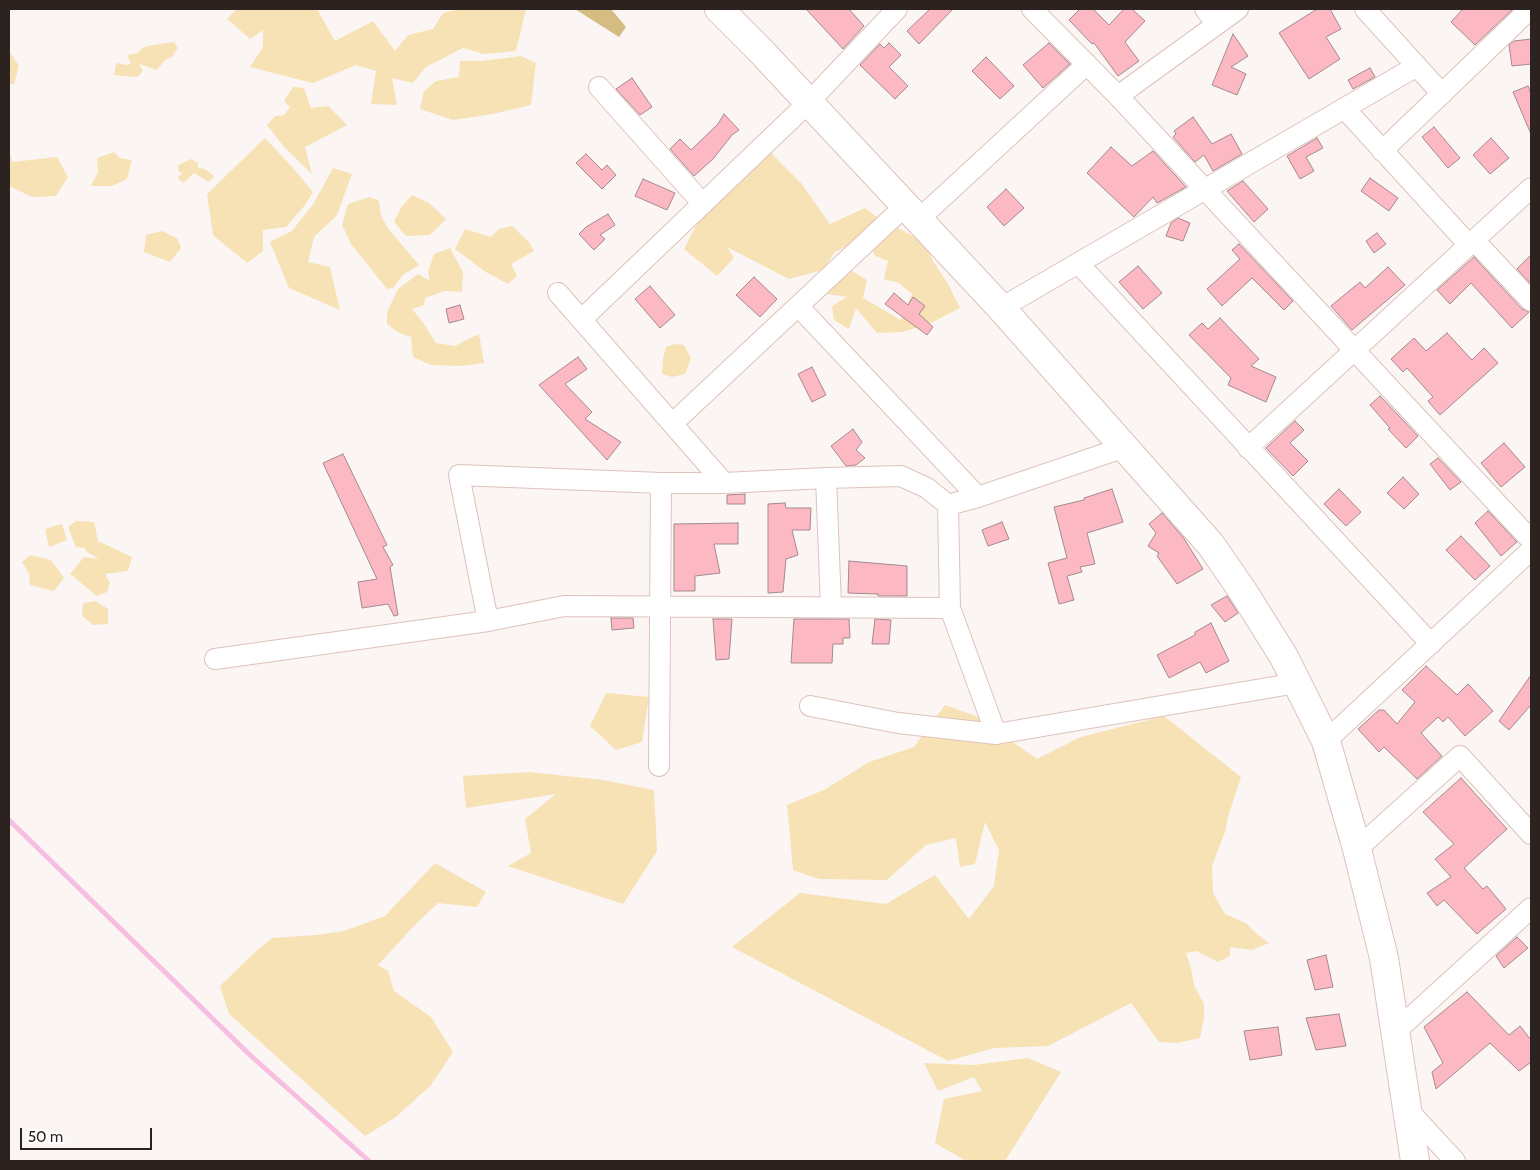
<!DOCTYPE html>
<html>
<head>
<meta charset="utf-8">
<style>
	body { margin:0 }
	#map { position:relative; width:1540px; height:1170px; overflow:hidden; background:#fbf6f4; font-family:Cabin,sans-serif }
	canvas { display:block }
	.frame { position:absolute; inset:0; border:10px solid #2c221f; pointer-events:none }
	.scale { position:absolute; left:20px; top:1128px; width:132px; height:22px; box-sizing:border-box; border:2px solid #2c221f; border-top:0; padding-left:6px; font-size:15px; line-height:18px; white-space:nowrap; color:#2c221f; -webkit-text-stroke:4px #fff; paint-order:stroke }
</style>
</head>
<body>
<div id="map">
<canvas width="1540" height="1170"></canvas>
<div class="frame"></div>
<div class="scale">50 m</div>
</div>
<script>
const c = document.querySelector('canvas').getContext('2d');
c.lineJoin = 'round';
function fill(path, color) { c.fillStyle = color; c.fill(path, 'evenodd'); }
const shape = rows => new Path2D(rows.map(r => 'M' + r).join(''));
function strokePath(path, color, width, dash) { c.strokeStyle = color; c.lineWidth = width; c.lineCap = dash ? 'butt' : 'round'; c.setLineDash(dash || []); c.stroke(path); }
const green = shape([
	[237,9,317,9,335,41,373,21,395,51,408,35,433,29,443,13,459,9,526,9,516,51,484,54,463,48,426,67,413,83,392,78,397,105,371,104,376,71,356,65,313,83,250,67,263,47,263,30,250,39,227,19],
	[174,42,178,48,172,57,165,60,157,70,139,64,143,71,137,77,114,75,116,63,127,65,131,63,127,55,138,53,142,48,153,45],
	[9,51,19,66,14,84,9,84],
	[521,56,536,63,531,105,493,114,453,120,420,109,424,91,436,81,459,77,460,61,482,61],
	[293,87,304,88,311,108,328,106,347,125,305,147,312,174,285,148,267,125,275,116,284,115,290,107,284,101],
	[265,138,294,169,313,192,305,205,286,227,263,230,263,251,247,263,213,235,207,194],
	[9,149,12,162,57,157,68,177,56,196,32,197,9,186],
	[768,150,801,183,830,224,865,208,886,224,867,236,835,252,823,270,789,279,727,247,734,258,717,276,684,249,706,206],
	[114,152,120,158,132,160,127,179,112,186,91,186,98,172,97,158],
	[191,159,198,163,198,168,205,169,214,176,209,182,194,173,183,183,179,179,178,176,183,174,178,171,178,165],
	[333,168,352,174,337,215,314,237,308,262,330,267,340,310,289,288,270,242,292,231,314,203],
	[412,195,429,203,446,219,430,235,406,236,394,222,400,209],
	[370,197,379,201,381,216,390,231,419,265,403,275,393,288,387,289,351,244,342,225,348,204],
	[512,226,529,242,534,251,511,264,517,276,508,284,484,271,455,249,465,229,491,237,499,229],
	[894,226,924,242,933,261,948,284,960,308,929,324,902,332,877,333,856,308,849,329,834,320,832,306,847,297,814,292,844,266,867,280,863,298,901,320,912,294,899,283,884,279,888,261,875,256,870,246],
	[162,231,177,238,181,248,170,262,144,252,146,235],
	[450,248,463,272,462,292,445,291,425,298,424,305,412,309,422,321,436,343,455,346,479,334,484,363,462,366,431,365,413,357,411,337,399,333,387,324,387,312,398,289,418,274,430,281,428,272,434,254],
	[675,344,684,345,691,358,685,374,672,377,662,374,663,359,666,347],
	[76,521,94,522,98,541,132,557,128,571,105,574,110,583,107,592,97,596,70,574,84,557,99,559,87,552,85,548,76,547,68,527],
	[62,524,67,540,49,547,45,529],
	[30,555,51,560,64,578,54,591,30,585,29,574,22,562],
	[96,601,108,609,108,624,93,625,82,616,83,603],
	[606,693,649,697,642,742,616,750,590,726],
	[945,705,976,716,1037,759,1081,737,1164,716,1241,777,1228,817,1225,832,1212,866,1213,893,1225,914,1246,923,1258,935,1269,943,1252,950,1230,947,1230,956,1218,962,1196,951,1186,953,1191,968,1194,985,1204,1004,1204,1018,1200,1038,1177,1043,1159,1042,1131,1003,1048,1046,994,1048,948,1061,732,947,800,893,886,904,935,875,969,919,994,886,999,850,985,822,975,864,960,867,956,838,926,845,887,880,819,879,793,870,787,805,824,790,869,762,914,747],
	[529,772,603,780,654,790,657,851,623,904,508,866,531,853,525,819,556,794,466,808,463,776],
	[435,863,486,892,477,907,438,903,413,927,378,965,388,971,394,991,431,1017,453,1052,431,1085,396,1117,365,1136,229,1014,220,986,253,954,272,938,316,935,344,931,385,916],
	[1028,1058,1061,1072,1005,1161,966,1161,935,1143,944,1099,982,1091,974,1077,938,1091,924,1063,974,1065]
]);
const forest = shape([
	[575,9,611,9,626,27,619,37]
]);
const stream = shape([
	[9,820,251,1056,369,1161]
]);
const building = shape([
	[806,9,849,9,864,26,843,49,806,9],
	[930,9,953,9,919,44,907,31,930,9],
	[1080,9,1093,9,1109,25,1124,9,1132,9,1145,21,1125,42,1139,61,1118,76,1094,43,1092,44,1069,20,1080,9],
	[1317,9,1330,9,1341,29,1326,37,1340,59,1309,79,1279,33,1317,9],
	[1463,9,1513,9,1475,45,1451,22,1463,9],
	[1233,34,1248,56,1231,67,1246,74,1237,95,1212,85,1233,34],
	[1531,39,1531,64,1512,66,1509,45,1514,41,1531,39],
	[889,43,901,55,889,67,908,86,895,99,860,65,880,44,884,48,889,43],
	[1049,43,1070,64,1043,88,1023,65,1049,43],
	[986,57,1014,86,1000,99,972,71,986,57],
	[1370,68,1375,77,1353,89,1348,80,1370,68],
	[632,78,652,107,640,115,616,89,632,78],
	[1528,86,1531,94,1531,134,1513,92,1528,86],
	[724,114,739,130,732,135,713,159,694,176,670,149,680,139,691,150,718,124,724,114],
	[1193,117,1212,144,1231,134,1242,154,1213,171,1204,155,1195,162,1173,137,1176,134,1174,131,1193,117],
	[1434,127,1460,158,1448,168,1422,137,1434,127],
	[1317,138,1323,148,1306,157,1314,171,1300,179,1287,156,1317,138],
	[1491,138,1509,158,1490,174,1473,155,1491,138],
	[1111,147,1132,166,1153,151,1186,187,1157,203,1153,197,1134,217,1087,173,1111,147],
	[586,154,602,170,607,165,616,175,602,189,576,163,586,154],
	[1370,178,1398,198,1389,211,1361,191,1370,178],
	[643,179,675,193,667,210,635,196,643,179],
	[1243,181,1268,209,1254,222,1227,191,1243,181],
	[1006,189,1024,208,1004,226,987,207,1006,189],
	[608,214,615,225,600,235,605,239,594,250,579,234,586,227,608,214],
	[1178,218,1190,223,1183,241,1166,236,1171,223,1178,218],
	[1377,233,1386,244,1374,253,1366,241,1377,233],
	[1239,244,1293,301,1284,310,1252,278,1222,306,1207,289,1240,259,1232,250,1239,244],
	[1531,255,1531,284,1517,269,1531,255],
	[1474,257,1522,309,1529,312,1512,328,1471,283,1450,304,1437,290,1474,257],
	[1138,266,1162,293,1143,309,1119,282,1138,266],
	[1388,267,1405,285,1352,330,1331,306,1360,282,1365,288,1388,267],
	[754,277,777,299,760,317,736,295,754,277],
	[650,286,675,315,660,328,635,299,650,286],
	[894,293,908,305,913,297,925,306,919,314,933,327,927,335,885,304,894,293],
	[460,305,464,319,449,323,446,309,460,305],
	[1220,318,1259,359,1251,366,1276,377,1266,402,1228,385,1231,378,1189,335,1202,323,1208,329,1220,318],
	[1447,333,1472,360,1484,348,1498,363,1440,415,1428,401,1433,397,1407,368,1403,372,1391,359,1414,338,1426,351,1447,333],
	[578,357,587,369,565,384,592,412,585,419,621,442,607,460,539,385,578,357],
	[812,367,826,395,812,402,798,374,812,367],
	[1380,396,1418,436,1406,448,1388,429,1390,428,1370,405,1380,396],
	[1295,421,1304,430,1290,443,1308,461,1293,476,1266,448,1295,421],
	[853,429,862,442,856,450,865,458,856,465,846,466,831,446,853,429],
	[1504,443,1525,467,1501,487,1481,463,1504,443],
	[343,454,387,545,383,547,393,565,390,567,398,615,394,616,388,604,362,608,358,582,377,579,323,463,343,454],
	[1438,458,1461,482,1450,490,1430,464,1438,458],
	[1403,477,1419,494,1404,509,1387,493,1403,477],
	[1112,489,1123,522,1087,533,1095,564,1080,567,1082,572,1067,576,1074,600,1059,604,1048,563,1067,558,1054,507,1084,500,1084,498,1112,489],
	[1339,489,1361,512,1346,526,1324,504,1339,489],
	[745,494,745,504,727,504,727,495,745,494],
	[785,503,786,508,811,508,810,530,792,530,798,555,786,559,783,592,768,593,768,504,785,503],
	[1488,511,1517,542,1501,556,1475,523,1488,511],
	[1162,513,1183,537,1203,569,1177,584,1157,556,1159,553,1148,546,1156,533,1149,524,1162,513],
	[1002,522,1009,539,988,546,982,530,1002,522],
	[738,523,738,544,714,544,720,573,695,576,695,591,674,591,674,524,738,523],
	[1461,536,1490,566,1475,580,1446,550,1461,536],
	[849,561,907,566,907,596,878,596,878,594,848,593,849,561],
	[1227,596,1238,613,1225,622,1211,605,1227,596],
	[611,618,633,618,634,628,612,630,611,618],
	[713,619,732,619,729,659,716,660,713,619],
	[794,619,849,619,850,638,843,638,843,644,833,644,832,663,791,663,794,619],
	[875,619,891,620,889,644,872,644,875,619],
	[1211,623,1229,661,1206,673,1200,662,1169,678,1157,655,1195,635,1195,632,1211,623],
	[1426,666,1457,695,1468,684,1493,711,1465,736,1448,717,1443,722,1438,717,1421,733,1442,756,1417,779,1384,747,1379,752,1358,729,1379,710,1384,710,1397,724,1415,702,1402,690,1426,666],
	[1531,675,1531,705,1509,730,1499,721,1531,675],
	[1461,778,1507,829,1464,868,1483,889,1487,886,1506,909,1477,934,1444,900,1437,906,1427,893,1451,877,1435,859,1454,844,1423,812,1461,778],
	[1517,937,1528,948,1504,968,1496,956,1517,937],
	[1326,955,1333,987,1315,990,1307,960,1326,955],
	[1467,992,1509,1035,1520,1026,1531,1040,1531,1062,1519,1071,1490,1043,1436,1089,1432,1072,1443,1063,1424,1027,1467,992],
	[1339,1014,1346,1046,1316,1050,1306,1018,1339,1014],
	[1278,1027,1282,1055,1250,1060,1244,1031,1278,1027]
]);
const street = shape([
	[1032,9,1118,96,1531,540],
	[1205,9,1217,24],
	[1365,9,1442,94],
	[599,87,703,204],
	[1118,96,1238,9],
	[1345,109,1469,245],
	[1382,151,1530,9],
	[918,220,1087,64],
	[1474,240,1531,301],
	[1078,263,1431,644],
	[558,293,724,483],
	[798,306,978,497],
	[1001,308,1417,66],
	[582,319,809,102,897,9],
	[673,423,905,206],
	[1248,448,1531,188],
	[826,478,831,607],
	[948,505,950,608,996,734],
	[948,505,978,497,1125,447],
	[488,621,564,606,950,608],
	[215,659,488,621,459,475,661,483,724,483,826,478,901,476,927,488,948,505],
	[810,706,898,723,996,734,1297,683],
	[1326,741,1531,550],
	[659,766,661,483],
	[1357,849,1460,756,1531,834],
	[1396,1031,1531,908],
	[1406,1108,1455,1161]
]);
const secondary = shape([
	[719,9,759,49,1001,308,1211,545,1244,593,1284,657,1326,741,1357,849,1384,958,1415,1161]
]);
fill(green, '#f7e2b5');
fill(forest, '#d5bc82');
strokePath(stream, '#f8bee1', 5);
fill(building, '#fcb8c3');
strokePath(building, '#a4898d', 1);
strokePath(street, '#dec2bb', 22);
strokePath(secondary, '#dec2bb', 30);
strokePath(street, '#fff', 20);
strokePath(secondary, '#fff', 28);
</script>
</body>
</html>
